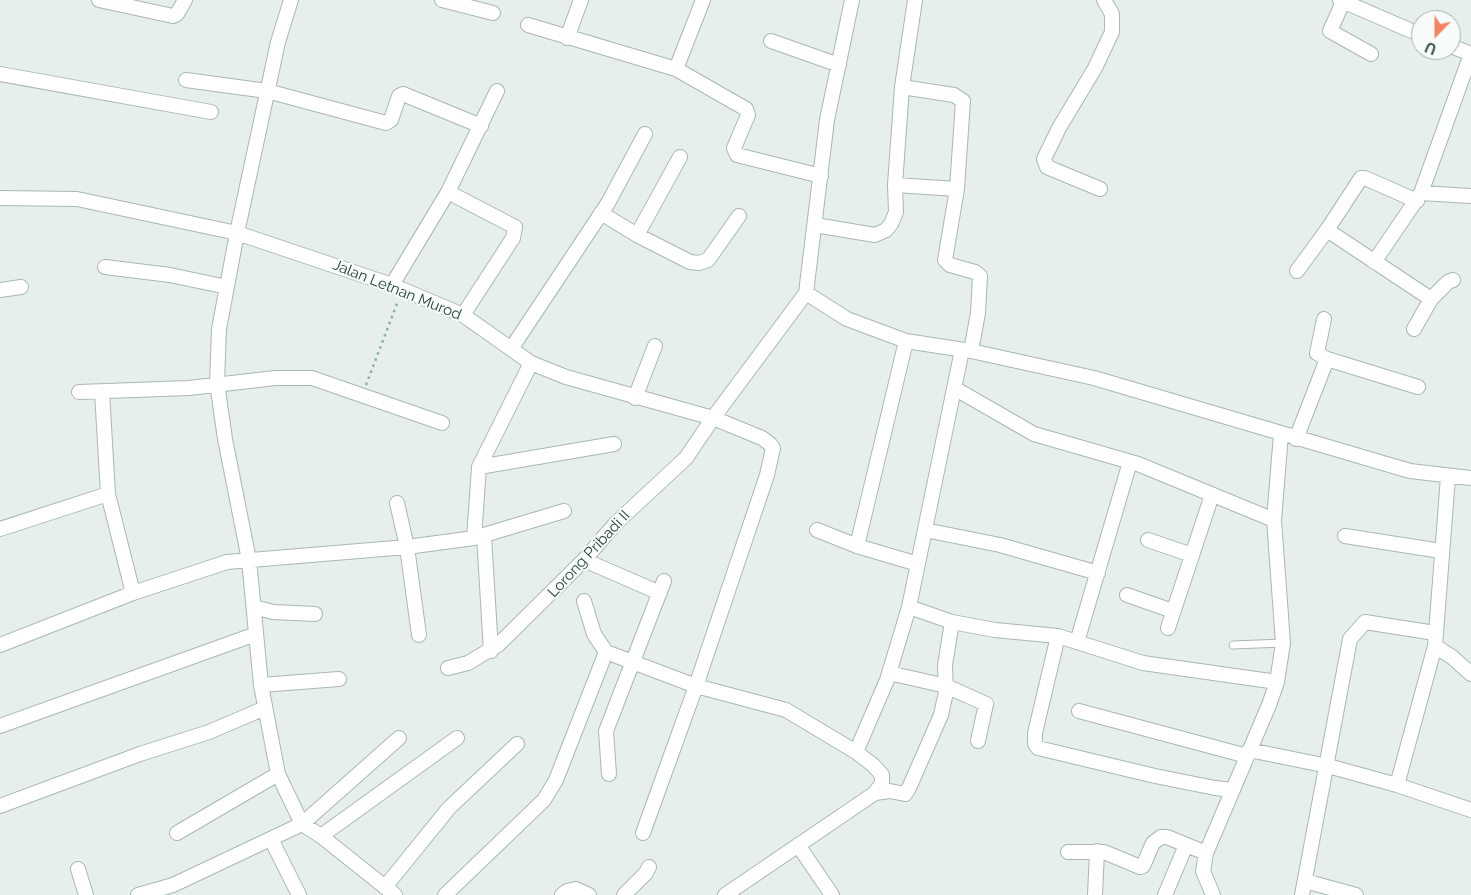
<!DOCTYPE html>
<html>
<head>
<meta charset="utf-8">
<style>
	body { margin:0 }
	#map { position:relative; width:1471px; height:895px; overflow:hidden; background:#e6efeb; font-family:Raleway,sans-serif }
	canvas { display:block }
	.north { position:absolute; left:1411px; top:10px; width:50px; height:50px; box-sizing:border-box; background:#f7fbf9; border:1px solid #a3b1ad; border-radius:50%; rotate:202deg; font-size:14px; font-weight:700; line-height:20px; text-align:center; color:#24423a }
	.north::after { content:''; display:block; margin:auto; width:18px; height:22px; background:#f4845f; clip-path:polygon(50% 0,100% 100%,50% 72%,0 100%) }
</style>
</head>
<body>
<div id="map">
<canvas width="1471" height="895"></canvas>
<div class="north">U</div>
</div>
<script>
const c = document.querySelector('canvas').getContext('2d');
c.lineJoin = 'round';
const shape = rows => new Path2D(rows.map(r => 'M' + r).join(''));
function strokePath(path, color, width, dash) { c.strokeStyle = color; c.lineWidth = width; c.lineCap = dash ? 'butt' : 'round'; c.setLineDash(dash || []); c.stroke(path); }
function label(font, color, halo, rows, align = 'center') {
  c.font = font + ' Raleway,sans-serif'; c.lineWidth = 4; c.setLineDash([]); c.textBaseline = 'middle'; c.strokeStyle = halo; c.fillStyle = color; for (const [text, x, y, turn = 0] of rows) {
    c.save(); c.translate(x, y); c.rotate((+turn || 0) * Math.PI / 180); c.textAlign = isNaN(turn) ? turn : align; if (halo) c.strokeText(text, 0, 0); c.fillText(text, 0, 0); c.restore();
  }
}
const path = shape([
	[366,385,398,301]
]);
const service = shape([
	[1233,645,1283,643]
]);
const minor = shape([
	[99,0,173,16,177,14,185,0],
	[291,0,278,42,237,233,219,329,217,383,225,439,249,560,261,685,278,774,302,824,321,836,395,895],
	[442,0,493,13],
	[852,0,827,120,806,293,847,319,906,341,971,351,1094,378,1410,471,1471,478],
	[1340,0,1421,35],
	[1343,2,1330,31,1371,54],
	[528,25,676,69,703,0],
	[567,38,581,0],
	[771,41,839,65],
	[676,69,746,109,748,115,734,148,737,155,821,176],
	[0,74,211,112],
	[186,80,267,91,386,123,391,120,399,96,403,94,481,126],
	[902,87,954,95,963,101,957,189,945,260,950,265,975,272,980,276,978,313,971,351],
	[895,185,957,189],
	[1100,189,1047,167,1044,159,1059,128,1095,68,1112,32,1112,14,1104,0],
	[448,192,515,227,513,238,463,315],
	[1421,193,1471,196],
	[0,198,77,199,237,233,392,285,463,315,531,363,566,377,713,418,806,293],
	[601,213,637,235,690,262,699,263,708,260,739,216],
	[815,225,875,235,886,230,891,224,896,212,895,185,902,87,915,0],
	[1327,230,1361,178,1365,178,1417,201],
	[637,235,680,157],
	[1374,262,1421,193,1471,54,1451,46],
	[105,267,170,275,227,287],
	[1297,271,1327,230,1431,299],
	[392,285,448,192,497,91],
	[0,290,21,287],
	[1324,319,1317,353,1327,359,1418,387],
	[1414,329,1431,299,1448,282,1453,280],
	[906,341,857,546,918,564],
	[511,349,608,203,645,134],
	[954,388,1034,434,1138,464,1274,520],
	[79,392,189,388,275,378,312,378,442,423],
	[102,392,108,494,133,593],
	[635,398,655,346],
	[1296,439,1327,359],
	[479,467,614,444],
	[397,503,407,547,419,635],
	[0,529,108,494],
	[817,530,857,546],
	[925,530,1000,545,1098,573],
	[484,536,491,651],
	[1345,536,1441,551],
	[474,538,479,467,531,363],
	[1148,540,1192,555],
	[584,560,660,593],
	[1127,595,1173,611],
	[584,601,594,634,606,652,696,686,786,710,856,752,873,765,882,775,882,783,875,793,725,895],
	[254,607,273,612,315,614],
	[909,607,952,622,995,630,1058,636,1143,663,1277,682],
	[1168,628,1212,495],
	[1058,636,1035,733,1035,744,1038,748,1155,776,1215,788,1233,790],
	[1077,642,1130,462],
	[0,645,133,593,227,562,407,547,474,538,564,511],
	[1435,646,1452,657,1471,674],
	[448,668,468,663,498,645,584,560,616,523,686,458,713,418,762,438,770,444,773,448,767,475,696,686,643,833],
	[889,673,946,686,986,704,978,741],
	[261,685,339,679],
	[1079,711,1247,756],
	[0,726,256,634],
	[1249,750,1328,766,1397,785,1471,810],
	[856,752,887,680,909,607,962,350],
	[609,774,606,731,664,581],
	[1397,785,1435,646,1448,477],
	[875,793,890,791,905,794,909,788,941,715,946,692,945,665,952,622],
	[0,806,140,754,209,732,265,708],
	[177,833,278,774],
	[321,836,457,738],
	[271,839,299,895],
	[798,845,832,895],
	[1068,852,1104,852,1140,867,1143,866,1153,843,1161,837,1167,837,1206,853],
	[78,869,86,895],
	[1305,881,1356,895],
	[385,887,449,808,517,744],
	[138,895,173,885,302,824,399,738],
	[445,895,544,800,556,780,606,652],
	[562,895,567,891,576,889,589,895],
	[624,895,646,873,649,867],
	[1095,895,1097,851],
	[1165,895,1186,845],
	[1213,895,1203,871,1206,853,1269,705,1277,682,1283,643,1274,520,1281,434],
	[1302,895,1350,639,1365,622,1435,633]
]);
const streetNames = [
	["Jalan Letnan Murod",397,290,22],
	["Lorong Pribadi II",589,554,-47]
];
strokePath(service, '#a8b8b2', 9);
strokePath(minor, '#a8b8b2', 16);
strokePath(path, '#86b3a5', 2.5, [2.5, 4]);
strokePath(service, '#fff', 7);
strokePath(minor, '#fff', 14);
label('15px', '#24423a', '#f7fbf9', streetNames);
</script>
</body>
</html>
